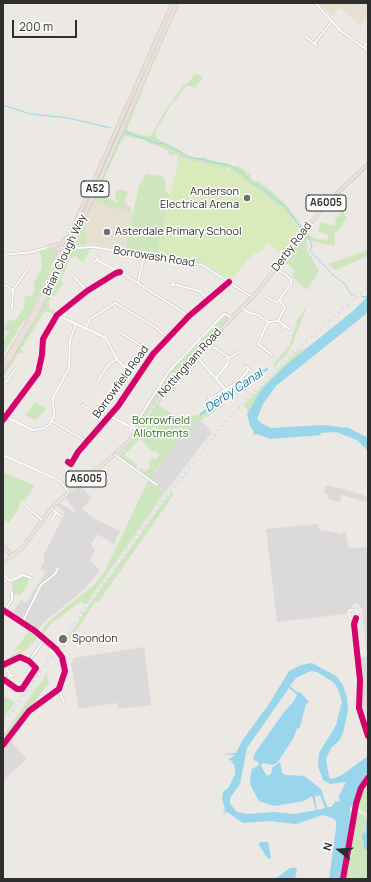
<!DOCTYPE html>
<html>
<head>
<meta charset="utf-8">
<style>
	body { margin:0 }
	#map { position:relative; width:371px; height:882px; overflow:hidden; background:#ece8e4; font-family:Manrope,sans-serif }
	canvas { display:block }
	.frame { position:absolute; inset:0; border:4px solid #2e2e2e; pointer-events:none }
	.north { position:absolute; left:319px; top:830px; width:40px; height:40px; -webkit-text-stroke:3px #fff; paint-order:stroke; rotate:287deg; font-size:11px; font-weight:700; line-height:16px; text-align:center; color:#2e2e2e }
	.north::after { content:''; display:block; margin:auto; width:14px; height:18px; background:#2e2e2e; clip-path:polygon(50% 0,100% 100%,50% 72%,0 100%) }
	.scale { position:absolute; left:12px; top:20px; width:65px; height:18px; box-sizing:border-box; border:2px solid #2e2e2e; border-top:0; padding-left:5px; font-size:12px; line-height:14px; white-space:nowrap; color:#2e2e2e; -webkit-text-stroke:3px #fff; paint-order:stroke }
</style>
</head>
<body>
<div id="map">
<canvas width="371" height="882"></canvas>
<div class="frame"></div>
<div class="north">N</div>
<div class="scale">200 m</div>
</div>
<script>
const c = document.querySelector('canvas').getContext('2d');
c.lineJoin = 'round';
function fill(path, color) { c.fillStyle = color; c.fill(path, 'evenodd'); }
const shape = rows => new Path2D(rows.map(r => 'M' + r).join(''));
function strokePath(path, color, width, dash) { c.strokeStyle = color; c.lineWidth = width; c.lineCap = dash ? 'butt' : 'round'; c.setLineDash(dash || []); c.stroke(path); }
function label(font, color, halo, rows, align = 'center') {
  c.font = font + ' Manrope,sans-serif'; c.lineWidth = 3; c.setLineDash([]); c.textBaseline = 'middle'; c.strokeStyle = halo; c.fillStyle = color; for (const [text, x, y, turn = 0] of rows) {
    c.save(); c.translate(x, y); c.rotate((+turn || 0) * Math.PI / 180); c.textAlign = isNaN(turn) ? turn : align; if (halo) c.strokeText(text, 0, 0); c.fillText(text, 0, 0); c.restore();
  }
}
const industrial = shape([
	[198,420,200,420,212,432,165,492,148,481,185,432],
	[328,485,363,495,367,497,366,502,342,495,340,502,327,499,328,494,324,493,325,486],
	[81,486,92,498,82,509,93,518,120,531,114,545,98,534,91,544,95,550,90,560,100,571,79,594,45,621,35,634,10,617,21,600,26,603,46,572,40,569,45,560,43,557,65,513,56,505,59,503,74,512,75,510,65,498],
	[317,524,320,530,341,534,345,531,349,549,368,547,368,723,363,707,359,658,367,656,362,610,359,604,355,603,345,614,277,622,266,529],
	[144,647,151,705,118,709,117,703,79,709,71,663,74,658],
	[9,740,27,759,10,774,3,783,3,748]
]);
const education = shape([
	[319,3,368,3,368,16,361,26,341,8,332,16],
	[95,198,133,211,125,250,85,243,85,220]
]);
const green = shape([
	[195,73,203,77,194,88,191,86,186,86,169,108,155,132,157,139,180,150,184,154,197,158,206,157,208,160,211,159,215,162,222,162,231,165,232,167,238,166,245,170,247,173,251,173,251,178,254,181,258,181,282,200,303,228,302,230,287,213,230,170,230,166,227,170,181,158,179,161,177,160,179,156,176,154,170,155,168,151,154,144,149,144,145,140,125,136,118,147,119,151,116,152,98,192,100,195,118,203,115,197,116,191,123,190,128,192,124,203,132,208,130,212,120,208,113,209,95,200,85,220,85,243,88,245,75,245,75,243,95,193,149,75,127,129,129,131,145,136,152,135,164,112,184,85,189,83],
	[146,174,162,176,165,179,166,192,170,194,156,255,125,250,139,186],
	[339,204,347,218,339,229,334,234,335,246,307,240,307,250,319,271,307,290,292,276,295,271,284,261,306,232,314,238,327,240,329,235,318,231,321,222,335,226,336,222,334,218,339,217,340,213,336,207],
	[89,248,90,250,83,262,75,256,67,261,67,267,60,280,63,284,55,296,52,295,49,301,49,309,56,312,54,315,46,311,43,314,21,349,24,353,19,353,3,377,3,372,39,314,40,308,49,295,70,251],
	[53,249,56,251,57,254,49,275,27,319,22,323,3,355,3,341,9,332,5,331,4,328,8,321,15,320,24,309,25,294,27,297,32,295,35,289,33,285,42,268,40,251],
	[368,250,368,256,335,270,328,264],
	[308,304,292,345,286,355,273,368,274,363,290,345,297,320],
	[226,315,228,317,228,320,216,330,164,388,136,427,135,425,171,371],
	[306,348,266,385,249,412,244,405,223,426,297,351],
	[180,373,183,373,175,382,178,386,167,395,167,399,163,394],
	[236,393,237,394,223,405,207,417,203,418,203,420,198,420,188,429,153,473,151,480,140,473,141,471,139,469,142,468,145,472,151,466,148,464,151,458,156,459,160,455,155,451,153,452,140,439,124,455,134,462,137,466,136,468,119,456,137,434,157,404,186,423,195,415,202,415],
	[35,402,46,408,38,419,34,420,25,415],
	[3,472,35,486,24,501,21,500,18,510,9,523,3,519],
	[148,481,165,492,86,604,80,602,51,624,44,633,41,631,49,621,95,584,106,569],
	[171,492,174,494,98,603,95,602,80,625,63,648,62,647,88,607],
	[24,576,28,578,28,585,20,595,14,594,11,582],
	[30,630,39,636,26,650,3,664,3,661,22,650,21,649,13,652],
	[48,672,49,673,46,677,48,680,48,684,3,744,3,736],
	[3,696,15,702,3,719],
	[368,782,368,814,357,807,364,788],
	[357,812,368,817,368,879,345,879]
]);
const pitch = shape([
	[179,158,235,172,283,208,301,231,283,256,268,243,264,249,251,256,231,280,207,265,156,255]
]);
const water = shape([
	[360,296,368,296,368,310,366,314,276,386,263,404,257,419,262,424,271,428,323,425,349,428,368,438,368,451,357,440,336,432,320,433,321,435,310,436,311,438,308,436,270,439,257,434,253,435,254,432,250,426,247,414,261,390,286,365,353,311,366,298],
	[312,663,336,676,343,685,347,698,348,711,343,733,339,741,331,748,326,759,329,777,332,779,342,775,368,756,368,774,357,793,353,805,350,808,351,819,342,879,329,879,336,828,336,821,332,818,323,815,296,824,269,821,243,823,227,812,223,814,226,810,221,811,225,809,222,799,223,792,229,787,235,774,235,769,234,764,231,763,233,761,228,760,235,755,223,754,236,753,242,741,269,704,289,671,301,665],
	[311,671,317,672,333,682,338,689,342,702,336,725,319,753,318,766,323,780,330,784,346,782,338,798,340,799,339,802,336,801,331,807,327,807,321,789,304,776,286,775,282,773,280,762,272,768,271,774,267,776,261,766,262,763,273,765,277,763,293,739,297,729,300,727,306,704,308,702,309,704,309,702,301,693,297,692,290,686,296,678],
	[289,688,297,694,294,701,284,712,255,753,253,759,258,762,259,765,252,769,250,778,251,786,259,801,274,806,304,801,312,796,316,810,295,814,273,812,247,814,237,812,230,804,230,798,240,784,247,748],
	[316,793,317,797,320,795,321,797,325,808,317,810,315,798],
	[366,821,368,821,368,851,364,848,364,843,362,839,362,835,366,831],
	[260,842,268,842,271,858,269,859,265,855,259,845],
	[290,868,297,868,295,879,275,879]
]);
const stream = shape([
	[3,105,31,114,68,118,111,128],
	[125,132,159,144,162,143,190,157,231,166,241,172,253,184,260,187,286,207,302,229],
	[308,236,312,245,310,251,333,275,345,284,351,294,354,295]
]);
const canal = shape([
	[201,414,267,369]
]);
const minor = shape([
	[315,3,341,31,368,51],
	[305,36,317,46],
	[314,44,332,21],
	[364,48,368,41],
	[72,246,78,248,93,247,202,265,252,297],
	[3,255,32,252,49,247],
	[97,260,125,275,189,316],
	[95,262,98,257],
	[74,277,87,291],
	[138,283,144,255],
	[3,284,13,290],
	[172,284,200,291,208,300],
	[172,286,173,282],
	[265,296,277,303,291,283,291,279,276,268],
	[242,307,247,312,258,315,268,322,278,321,290,329],
	[12,308,13,290,27,270],
	[57,315,106,338,116,358,135,379],
	[278,321,285,307,280,301],
	[268,322,258,344,272,355],
	[86,328,90,319,115,303,155,327,168,338],
	[283,329,285,326],
	[121,333,153,354],
	[208,343,229,358,227,365,216,378],
	[198,358,226,390],
	[229,358,239,352],
	[192,366,201,355],
	[245,366,252,372],
	[98,381,108,365,117,359],
	[3,383,6,382,16,368],
	[208,395,210,399],
	[207,401,239,381,249,369],
	[82,405,106,419],
	[109,416,137,430],
	[6,417,33,430,42,429,50,424,54,415,53,398,69,368,70,340,76,323],
	[3,420,38,373,42,355,43,339,57,315,87,291,116,273,120,272],
	[52,421,87,442],
	[133,428,169,371,223,315,226,314,231,318],
	[3,455,54,478,61,482,69,493],
	[115,455,157,485],
	[68,462,71,464,78,452,118,406,153,354,189,316,229,282],
	[27,507,42,520],
	[51,509,61,516],
	[52,520,56,513],
	[3,574,10,581,23,575,31,578],
	'348.5 614a4.5 4.5 0 1 1 9 0a4.5 4.5 0 1 1-9 0Z',
	[3,610,35,631,56,649,62,657,65,671,59,689,29,711,3,745],
	[4,611,12,600,12,592],
	[356,618,354,624,360,680,359,708,368,736],
	[22,623,41,585,55,574,58,568],
	[29,661,45,639],
	[3,665,20,657,29,661,36,668,22,689,17,689,3,679],
	[7,669,10,675],
	[6,682,10,675,13,676],
	[59,689,64,703]
]);
const major = shape([
	[3,546,13,556],
	[3,563,23,547,54,505,113,456,129,441,175,377,258,291,324,206,368,164]
]);
const highway = shape([
	[51,246,58,249,59,257],
	[49,247,62,243,68,237],
	[3,365,32,315,52,276,173,3],
	[3,370,35,316,64,262,177,3]
]);
const rail = shape([
	[3,724,152,515,220,428,290,355,368,287]
]);
const cycleway = shape([
	[3,420,38,373,42,355,43,339,57,315,87,291,116,273,120,272],
	[68,462,71,464,78,452,118,406,153,354,189,316,229,282],
	[3,610,35,631,56,649,62,657,65,671,59,689,29,711,3,745],
	[356,618,354,624,360,680,359,708,368,736],
	[3,665,20,657,29,661,36,668,22,689,17,689,3,679],
	[343,879,356,804,361,788,368,778]
]);
const markers = [
	[247,198,4,"#706f6e"],
	[107,232,4,"#706f6e"],
	[63,639,5,"#706f6e"]
];
const shields = [
	[95,189,28],
	[326,203,40],
	[86,479,40]
];
const shieldNames = [
	["A52",95,189],
	["A6005",326,203],
	["A6005",86,479]
];
const poiNames = [
	["Anderson",239,192,"right"],
	["Electrical Arena",239,205,"right"],
	["Asterdale Primary School",115,232],
	["Spondon",72,639]
];
const streetNames = [
	["Derby Road",292,247,-53],
	["Brian Clough Way",65,255,-65],
	["Borrowash Road",154,257,9],
	["Nottingham Road",190,363,-48],
	["Borrowfield Road",121,382,-54]
];
const parkNames = [
	["Borrowfield",161,421],
	["Allotments",161,434]
];
const waterNames = [
	["Derby Canal",234,391,-34]
];
fill(industrial, '#dcd9db');
fill(education, '#e6e0d3');
fill(green, '#cee6be');
fill(pitch, '#d9eabb');
fill(water, '#99d6ec');
strokePath(stream, '#99d6ec', 1);
strokePath(canal, '#99d6ec', 2.5);
strokePath(minor, '#c5c4c5', 3);
strokePath(major, '#c6c5c4', 4);
strokePath(highway, '#c6c5c4', 4.5);
strokePath(minor, '#fcfcfb', 2);
strokePath(major, '#e8e4d6', 3);
strokePath(highway, '#eadfd6', 3.5);
strokePath(rail, '#dfdfe1', 2.5);
strokePath(rail, '#fff', 1, [3]);
strokePath(cycleway, '#d6006c', 6);
for (const [x, y, r, color] of markers) { const dot = new Path2D(); dot.arc(x, y, r, 0, 2 * Math.PI); c.fillStyle = color; c.fill(dot); strokePath(dot, '#fff', 1.5); }
for (const [x, y, w] of shields) { const box = new Path2D(); box.roundRect(x - w / 2, y - 8, w, 16, 3); c.fillStyle = '#fff'; c.fill(box); strokePath(box, '#2e2e2e', 1); }
label('bold 10px', '#2e2e2e', null, shieldNames);
label('11px', '#2e2e2e', '#fff', poiNames, 'left');
label('11px', '#2e2e2e', '#fff', streetNames);
label('11px', '#2c6e1b', '#fff', parkNames);
label('italic 12px', '#0d6fa3', '#fff', waterNames);
</script>
</body>
</html>
